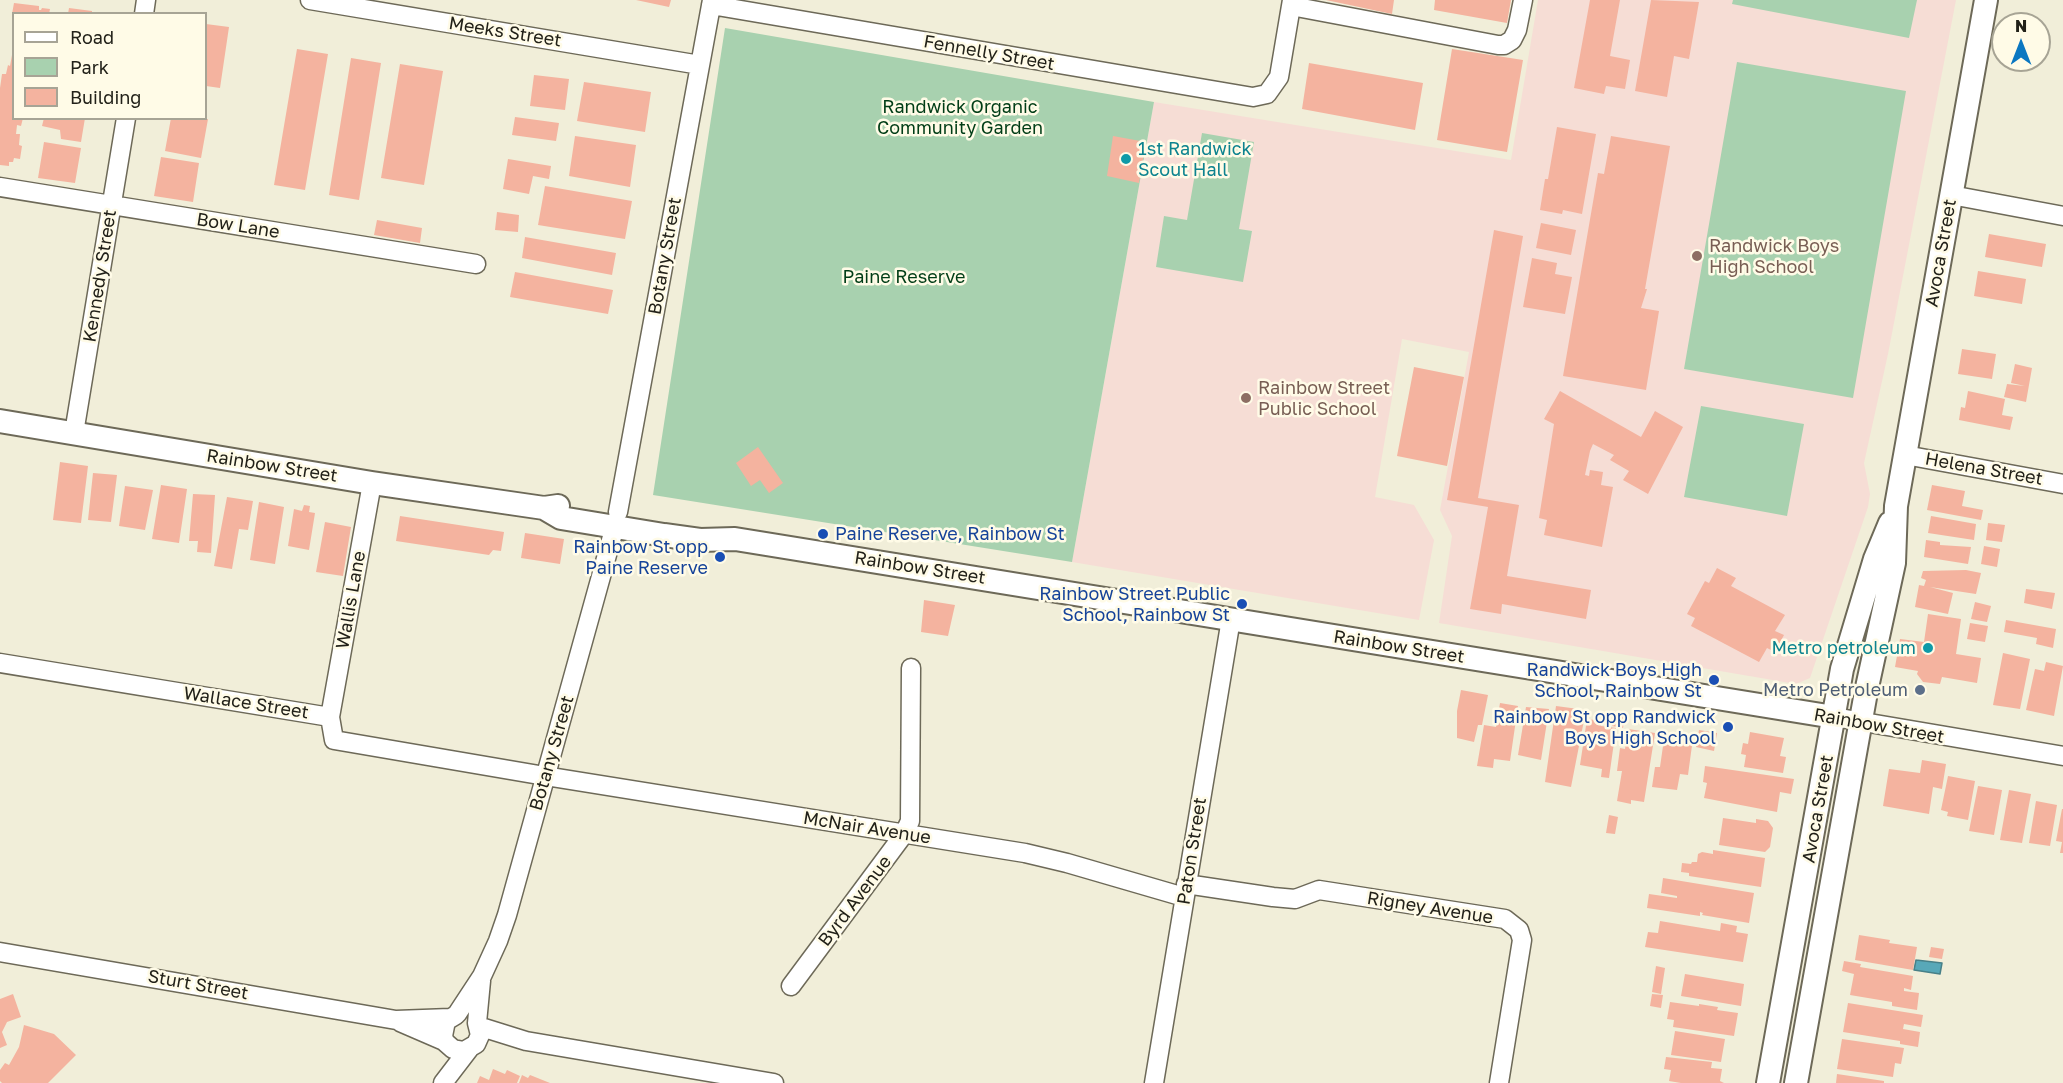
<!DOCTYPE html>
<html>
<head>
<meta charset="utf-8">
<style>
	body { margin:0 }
	#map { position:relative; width:2063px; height:1083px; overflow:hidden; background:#f1eed9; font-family:"Golos Text",sans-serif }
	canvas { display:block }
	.legend { position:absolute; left:12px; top:12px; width:195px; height:108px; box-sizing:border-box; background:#fffbe7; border:2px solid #a7a495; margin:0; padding:8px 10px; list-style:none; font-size:18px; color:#222119 }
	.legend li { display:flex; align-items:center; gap:12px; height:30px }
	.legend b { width:30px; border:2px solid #a7a495 }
	.north { position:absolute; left:1991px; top:12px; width:60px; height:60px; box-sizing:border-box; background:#fffbe7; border:2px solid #a7a495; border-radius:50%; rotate:0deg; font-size:16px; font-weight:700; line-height:24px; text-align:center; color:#222119 }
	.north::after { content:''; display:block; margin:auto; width:21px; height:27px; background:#0b77c1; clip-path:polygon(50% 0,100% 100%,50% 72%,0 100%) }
</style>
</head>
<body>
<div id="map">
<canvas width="2063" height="1083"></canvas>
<ul class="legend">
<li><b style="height:8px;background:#fff"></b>Road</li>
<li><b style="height:16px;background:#a8d1af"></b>Park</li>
<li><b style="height:16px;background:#f4b39f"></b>Building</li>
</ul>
<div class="north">N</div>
</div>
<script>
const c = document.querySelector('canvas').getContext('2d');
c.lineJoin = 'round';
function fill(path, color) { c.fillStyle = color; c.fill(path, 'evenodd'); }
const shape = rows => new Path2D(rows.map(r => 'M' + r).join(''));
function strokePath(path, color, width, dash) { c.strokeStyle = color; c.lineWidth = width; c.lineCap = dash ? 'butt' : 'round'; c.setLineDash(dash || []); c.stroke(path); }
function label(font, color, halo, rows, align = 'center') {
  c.font = font + ' "Golos Text",sans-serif'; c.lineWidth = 5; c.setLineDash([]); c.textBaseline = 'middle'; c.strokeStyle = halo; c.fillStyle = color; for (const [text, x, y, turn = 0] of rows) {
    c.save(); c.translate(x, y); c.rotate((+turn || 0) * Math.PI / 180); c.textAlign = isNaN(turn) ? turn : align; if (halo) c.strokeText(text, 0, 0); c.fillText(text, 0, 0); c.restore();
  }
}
const education = shape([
	[1538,0,1956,0,1888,354,1864,463,1870,494,1868,507,1810,678,1796,684,1439,623,1452,536,1440,510,1469,352,1402,339,1375,497,1414,505,1434,540,1419,620,1072,562,1154,102,1511,160]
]);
const green = shape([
	[1733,0,1917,0,1909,38,1732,4],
	[725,28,1154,102,1072,562,653,495],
	[1737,62,1906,91,1853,398,1684,369],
	[1202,133,1254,142,1239,229,1252,231,1243,282,1156,267,1164,216,1187,220],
	[1701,406,1804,424,1787,516,1684,497]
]);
const water = shape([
	[1916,960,1942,963,1940,974,1914,970,1916,960]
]);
const building = shape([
	[636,0,671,0,669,7],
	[1326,0,1394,0,1392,14],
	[1435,0,1511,0,1507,23,1434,10],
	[1590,0,1620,0,1610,56,1630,60,1625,89,1606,86,1604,94,1574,88],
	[1651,0,1699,2,1689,59,1674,56,1667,97,1635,91],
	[14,3,39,6,39,10,41,10,42,8,50,9,49,14,12,14],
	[69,8,92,11,92,14,68,14],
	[206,24,229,27,220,88,206,86],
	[297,49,328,54,305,190,274,185],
	[1452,49,1523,60,1507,152,1437,140],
	[12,55,14,118,23,118,21,126,17,125,16,134,20,134,19,145,22,146,20,159,14,158,13,162,9,162,9,166,0,165,0,88,2,74,6,74,8,65,10,66],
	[351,58,381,63,359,200,329,195],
	[1309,63,1423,83,1415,130,1302,109],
	[400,64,443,71,424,185,381,178],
	[534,75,569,79,565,110,530,106],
	[584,82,651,92,645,132,577,121],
	[515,117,559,123,556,141,512,135],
	[44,118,85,118,81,142,61,139,60,130,42,126],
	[171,118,208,119,201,158,165,151],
	[1557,127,1596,134,1582,214,1563,210,1562,214,1540,210,1545,179,1548,179],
	[575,136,636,145,630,187,569,176],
	[1113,136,1146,142,1139,183,1107,176],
	[1611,136,1670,146,1645,289,1647,289,1641,308,1659,311,1646,390,1563,376,1598,173,1604,174],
	[44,142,81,148,75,183,38,178],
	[161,157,199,163,193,202,154,196],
	[508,159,551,166,549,179,533,176,529,194,503,189],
	[545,186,632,201,625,239,538,225],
	[497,212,519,215,518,232,495,230],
	[377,220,422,228,420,243,374,235],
	[1541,223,1576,230,1571,255,1536,248],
	[1494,230,1523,236,1478,498,1519,505,1507,576,1591,590,1586,619,1502,604,1501,614,1470,609,1488,507,1447,500],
	[1989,234,2046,244,2042,267,1985,257],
	[525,237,616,253,612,275,522,258],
	[1532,258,1557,263,1555,274,1572,277,1565,314,1523,307],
	[1978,271,2026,279,2022,304,1974,296],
	[515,272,613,290,608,314,510,297],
	[1962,349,1996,354,1992,379,1958,374],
	[2015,364,2032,368,2026,402,2004,397,2007,384,2025,386,2011,383],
	[1414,367,1464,377,1447,466,1397,456],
	[1560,391,1641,437,1655,411,1683,427,1648,494,1623,480,1629,471,1610,460,1614,455,1593,444,1590,451,1585,475,1589,476,1590,470,1603,472,1601,485,1613,487,1602,547,1544,535,1547,520,1539,518,1554,424,1544,419],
	[1968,391,2005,399,2002,415,2013,417,2010,430,1959,420,1961,407,1965,408],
	[758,447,783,483,769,493,760,480,751,486,736,463],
	[60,462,88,466,81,523,53,520],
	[93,473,117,475,111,522,88,520],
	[161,485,187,489,179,543,152,539],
	[1932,485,1965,491,1962,506,1983,510,1981,520,1927,510],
	[125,486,153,490,145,530,119,526],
	[193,494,215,495,211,553,197,552,198,541,189,541],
	[227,497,253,501,248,530,239,529,232,569,214,566],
	[259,502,284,507,275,564,250,560],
	[304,505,310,506,309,512,315,513,309,550,288,546,294,509,302,511],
	[400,516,504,532,501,551,493,550,489,555,396,541],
	[1931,516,1976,524,1974,540,1928,533],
	[325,522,351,527,343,576,316,572],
	[1988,523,2005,525,2002,542,1986,540],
	[525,533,564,539,560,564,521,558],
	[1926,540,1940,542,1940,545,1971,547,1968,564,1924,557],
	[1984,546,2000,549,1997,567,1981,564],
	[1717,568,1736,578,1731,586,1785,615,1775,631,1784,635,1775,652,1767,648,1759,662,1691,626,1695,618,1687,614,1705,581,1709,583],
	[1966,570,1981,573,1976,594,1930,587,1953,593,1948,614,1915,607,1919,585,1924,586,1926,580,1921,578,1923,571],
	[2026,589,2055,593,2052,609,2024,603],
	[924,600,955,605,948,636,921,632],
	[1975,602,1991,606,1987,622,1971,619],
	[1928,614,1961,619,1956,654,1981,658,1977,683,1942,677,1940,684,1923,682,1917,674,1918,671,1895,667,1900,639,1924,642],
	[2006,620,2056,629,2053,648,2036,644,2037,638,2004,632],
	[1970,623,1988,626,1985,642,1967,639],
	[2003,653,2030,659,2020,709,1993,705],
	[2046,662,2063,666,2054,716,2026,710,2035,669,2044,671],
	[1461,690,1488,695,1482,725,1478,725,1474,742,1457,738,1457,711],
	[1500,703,1518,706,1510,761,1494,759,1493,768,1477,766,1484,725,1496,727],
	[1556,706,1586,710,1571,787,1545,782],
	[1526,707,1549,709,1541,760,1518,755],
	[1614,712,1625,713,1623,728,1612,726],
	[1587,719,1602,721,1601,726,1616,728,1609,778,1601,777,1602,769,1580,765],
	[1628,729,1655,733,1644,802,1631,800,1631,804,1617,801,1622,771,1617,771,1620,748,1625,749],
	[1699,730,1717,733,1714,751,1696,747],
	[1750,732,1784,738,1780,756,1786,757,1783,773,1744,767,1746,755,1741,754,1743,743,1748,744],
	[1677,736,1693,738,1688,775,1680,774,1677,790,1652,787,1655,767,1660,767,1664,739,1676,741],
	[1922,760,1946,764,1942,789,1933,787,1929,814,1883,806,1889,769,1920,773],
	[1705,766,1794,779,1791,794,1780,792,1777,812,1704,798,1707,783,1703,782],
	[1948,776,1975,781,1968,820,1947,816,1948,812,1941,810],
	[1978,786,2002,790,1994,835,1969,831],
	[2009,790,2031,794,2022,843,2000,840],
	[2036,801,2057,805,2050,846,2029,843],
	[2062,809,2063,809,2063,853,2060,853,2062,842,2056,841],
	[1609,815,1618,817,1615,834,1606,833],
	[1723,818,1756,823,1756,819,1768,821,1773,828,1770,847,1765,852,1719,845],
	[1713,850,1765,858,1761,887,1689,876,1689,873,1681,872,1682,863,1691,864,1692,862,1697,862,1698,854,1702,852,1713,854],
	[1663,878,1754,893,1749,923,1702,915,1703,913,1700,912,1700,916,1647,908,1649,894,1677,898,1677,896,1661,893],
	[1660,921,1720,931,1721,923,1737,926,1736,932,1748,934,1743,962,1645,947,1648,932,1658,933],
	[1859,935,1890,940,1889,943,1917,947,1913,970,1855,960],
	[1931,947,1944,949,1942,959,1929,957],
	[1844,961,1861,964,1860,967,1913,976,1911,990,1904,988,1904,991,1919,993,1917,1010,1892,1006,1892,1002,1850,995,1854,974,1842,971],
	[1656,966,1665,968,1661,994,1652,992],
	[1685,974,1744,984,1741,1006,1681,996],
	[13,994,21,1017,7,1022,2,1032,7,1045,0,1048,0,999],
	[1652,994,1663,995,1661,1008,1650,1006],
	[1670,1002,1699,1006,1699,1004,1718,1007,1717,1010,1738,1013,1734,1036,1673,1027,1674,1020,1667,1019],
	[1848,1003,1923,1015,1921,1027,1904,1024,1903,1029,1920,1032,1918,1047,1900,1044,1900,1041,1843,1032],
	[24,1025,54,1034,76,1055,48,1083,2,1083,0,1081,0,1070,5,1063,9,1065,19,1047],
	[1675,1031,1725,1039,1721,1062,1671,1055],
	[1842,1039,1904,1048,1901,1064,1895,1063,1893,1077,1837,1069],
	[1666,1057,1712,1062,1711,1068,1722,1069,1720,1081,1724,1083,1681,1083,1669,1081,1671,1070,1664,1069],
	[493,1069,505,1074,507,1070,520,1076,517,1083,477,1083,480,1076,489,1080],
	[1837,1074,1884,1081,1884,1083,1836,1083],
	[522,1075,528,1078,530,1075,550,1083,519,1083]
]);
const minor = shape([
	[310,0,700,65],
	[711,5,1253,97,1267,94,1279,77,1292,0],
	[1291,6,1498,45,1504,45,1512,40,1517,30,1523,0],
	[144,14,146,0],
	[0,187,476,264],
	[1951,195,2063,216],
	[74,433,126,118],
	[1905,455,2063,484],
	[618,512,712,0],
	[0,663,330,717,334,740,545,776,1025,853,1067,863,1184,897],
	[330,717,372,483],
	[1834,717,2063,756],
	[1186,884,1273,897,1295,899,1319,890,1505,919,1519,930,1522,940,1499,1083],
	[0,952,396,1020,450,1018],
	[791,986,904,834,910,821,911,668],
	[457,1014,482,976,498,941,507,915,615,526],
	[456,1015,446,1021,443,1036,445,1042,453,1049,464,1051,476,1044,480,1035,477,1023,481,981],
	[400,1022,444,1041],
	[478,1026,526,1041,774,1083],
	[443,1083,469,1049],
	[1154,1083,1231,619]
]);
const major = shape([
	[0,421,372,483,544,508,558,506],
	[544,508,561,518,664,535,700,540,735,539,1834,717],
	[1768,1083,1842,669,1875,559,1890,523],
	[1796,1083,1866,692,1894,563,1896,506,1986,0]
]);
const markers = [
	[1126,159,6,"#0f9aa8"],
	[1697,256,6,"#8d6e63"],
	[1246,398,6,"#8d6e63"],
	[823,534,6,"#1a4fb4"],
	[720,557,6,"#1a4fb4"],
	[1242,604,6,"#1a4fb4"],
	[1928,648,6,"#0f9aa8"],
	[1714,680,6,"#1a4fb4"],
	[1920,690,6,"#5c6f8a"],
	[1728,727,6,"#1a4fb4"]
];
const streetNames = [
	["Meeks Street",505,32,9],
	["Fennelly Street",989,53,10],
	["Bow Lane",238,226,9],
	["Avoca Street",1941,253,-80],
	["Botany Street",665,256,-80],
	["Kennedy Street",100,276,-81],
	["Rainbow Street",272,466,9],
	["Helena Street",1984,469,10],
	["Rainbow Street",920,568,9],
	["Wallis Lane",351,600,-80],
	["Rainbow Street",1399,647,9],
	["Wallace Street",246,703,9],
	["Rainbow Street",1879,726,10],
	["Botany Street",552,753,-74],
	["Avoca Street",1818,809,-80],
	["McNair Avenue",867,828,9],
	["Paton Street",1192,851,-81],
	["Byrd Avenue",855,901,-53],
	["Rigney Avenue",1430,908,9],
	["Sturt Street",198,985,10]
];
const parkNames = [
	["Randwick Organic",960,107],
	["Community Garden",960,128],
	["Paine Reserve",904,277]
];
const cultureNames = [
	["1st Randwick",1138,149],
	["Scout Hall",1138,170],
	["Metro petroleum",1916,648,"right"]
];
const educationNames = [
	["Randwick Boys",1709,246],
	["High School",1709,267],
	["Rainbow Street",1258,388],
	["Public School",1258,409]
];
const transitNames = [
	["Paine Reserve, Rainbow St",835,534,"left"],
	["Rainbow St opp",708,547],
	["Paine Reserve",708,568],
	["Rainbow Street Public",1230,594],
	["School, Rainbow St",1230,615],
	["Randwick Boys High",1702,670],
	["School, Rainbow St",1702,691],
	["Rainbow St opp Randwick",1716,717],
	["Boys High School",1716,738]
];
const serviceNames = [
	["Metro Petroleum",1908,690]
];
fill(education, '#f6ddd5');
fill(green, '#a8d1af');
fill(water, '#58a8b8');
strokePath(water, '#488088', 1.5);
fill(building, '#f4b39f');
strokePath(minor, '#6d6958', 21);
strokePath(major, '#6d6958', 26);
strokePath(minor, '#fff', 18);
strokePath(major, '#fff', 22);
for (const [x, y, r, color] of markers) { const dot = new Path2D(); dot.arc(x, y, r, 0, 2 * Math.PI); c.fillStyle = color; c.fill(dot); strokePath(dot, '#fffbe7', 2); }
label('18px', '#222119', '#fffbe7', streetNames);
label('18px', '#003d16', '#fffbe7', parkNames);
label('18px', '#0d838f', '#fffbe7', cultureNames, 'left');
label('18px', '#785e54', '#fffbe7', educationNames, 'left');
label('18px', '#164399', '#fffbe7', transitNames, 'right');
label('18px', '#4e5e75', '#fffbe7', serviceNames, 'right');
</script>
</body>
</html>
